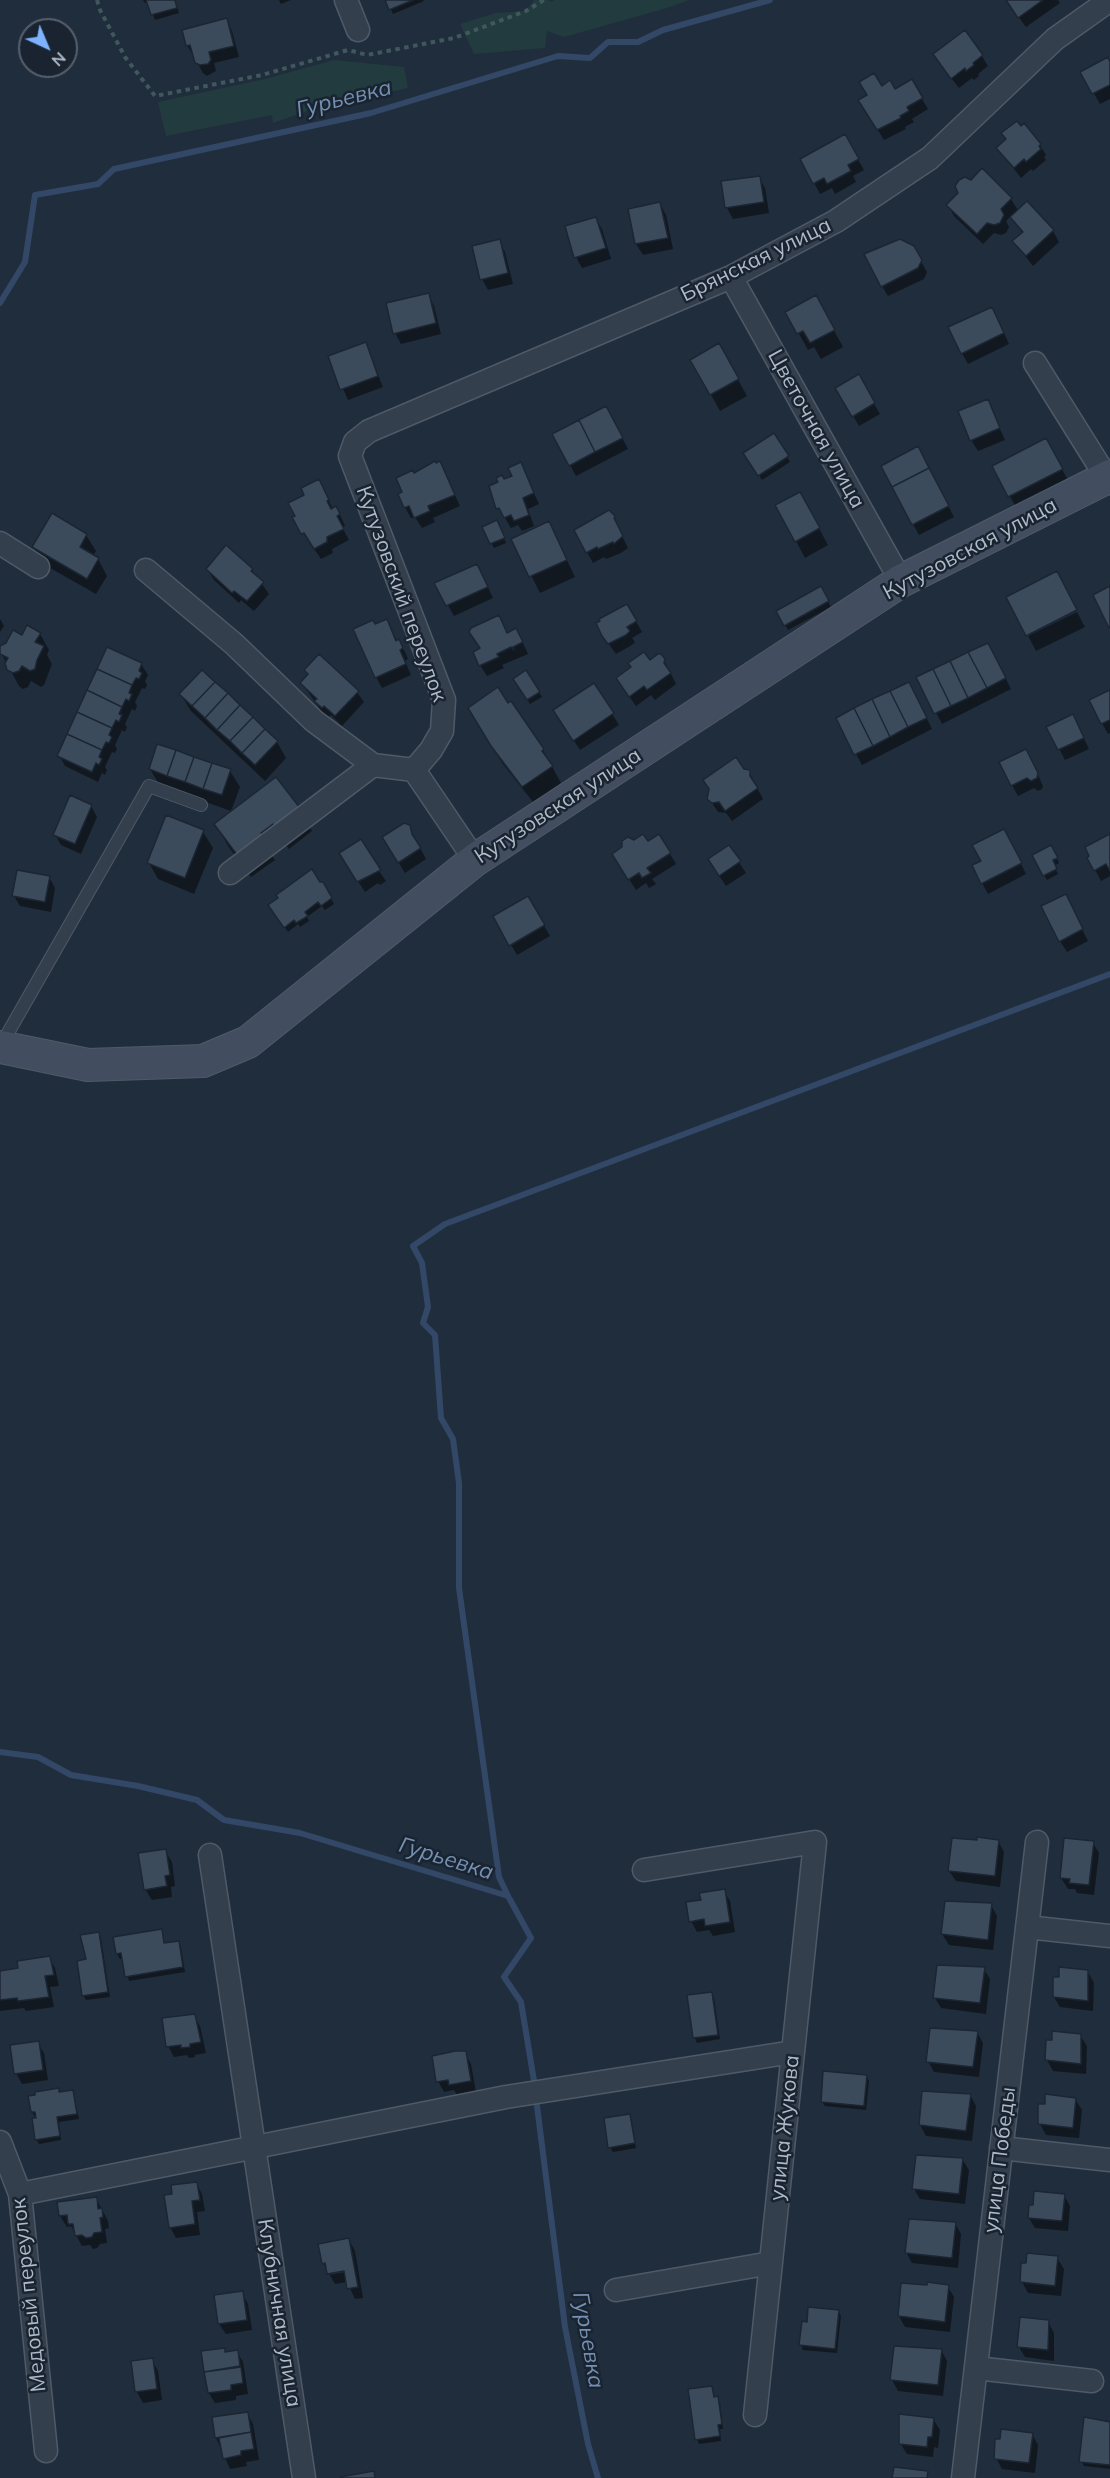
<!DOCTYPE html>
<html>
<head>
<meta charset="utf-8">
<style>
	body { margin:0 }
	#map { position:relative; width:1110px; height:2478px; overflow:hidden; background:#202d3d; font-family:Mulish,sans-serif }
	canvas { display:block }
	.north { position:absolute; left:18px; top:18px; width:60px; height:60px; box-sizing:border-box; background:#1a2431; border:2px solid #56606d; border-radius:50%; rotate:136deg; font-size:16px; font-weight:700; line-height:24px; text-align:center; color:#afbac8 }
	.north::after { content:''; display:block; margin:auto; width:21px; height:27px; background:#7eb2ff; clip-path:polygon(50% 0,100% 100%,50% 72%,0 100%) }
</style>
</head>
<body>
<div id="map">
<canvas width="1110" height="2478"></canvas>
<div class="north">N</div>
</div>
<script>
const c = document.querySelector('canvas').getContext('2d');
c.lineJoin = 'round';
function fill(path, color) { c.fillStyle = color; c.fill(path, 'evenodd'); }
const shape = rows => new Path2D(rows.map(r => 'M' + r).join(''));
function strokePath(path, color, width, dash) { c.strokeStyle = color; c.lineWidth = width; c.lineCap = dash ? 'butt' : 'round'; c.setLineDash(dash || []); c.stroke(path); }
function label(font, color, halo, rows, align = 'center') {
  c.font = font + ' Mulish,sans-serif'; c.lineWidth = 5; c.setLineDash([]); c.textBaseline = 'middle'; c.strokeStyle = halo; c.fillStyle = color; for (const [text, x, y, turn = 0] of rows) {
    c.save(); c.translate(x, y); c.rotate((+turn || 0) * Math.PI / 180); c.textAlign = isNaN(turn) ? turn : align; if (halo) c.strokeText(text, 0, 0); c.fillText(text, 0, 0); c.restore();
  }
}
const green = shape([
	[534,0,548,0,551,2,555,0,689,0,667,8,564,37,547,31,545,48,474,54,460,24,496,13,526,11],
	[334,60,404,67,408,88,319,107,273,123,272,115,166,136,158,102,265,79]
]);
const shadow = shape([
	[143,0,175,0,179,13,155,20,149,2,145,3],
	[279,0,291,0,281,4],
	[387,0,423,0,424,1,393,14],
	[1006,0,1058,0,1060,3,1026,27],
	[226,20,232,31,239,57,214,63,216,71,207,76,203,73,187,45],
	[982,56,988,66,978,74,979,76,974,80,972,78,959,88,941,65],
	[1110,64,1110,99,1100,104,1082,73],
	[911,81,928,109,912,119,914,122,905,127,906,129,884,140,860,101,881,88,895,91],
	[845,136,864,170,853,176,856,182,835,194,832,188,820,194,802,160],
	[1040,145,1046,155,1044,157,1046,160,1033,171,1031,169,1021,178,998,148],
	[759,178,765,188,769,213,733,219,727,208,723,183],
	[1011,199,1019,212,1053,231,1059,242,1033,266,1014,242,1023,234,1011,216,1006,221,1009,227,1006,233,1001,235,994,233,983,244,954,216,948,205],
	[660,204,666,215,673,249,643,255,636,244,630,210],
	[596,219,602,229,611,259,582,268,576,257],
	[499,241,505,252,513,284,488,290,482,279],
	[913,247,927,272,924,279,888,296,882,286],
	[428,295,434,306,441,334,401,344,395,333],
	[787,312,825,314,843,347,821,359,814,347,808,350],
	[998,320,1009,344,968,364,962,353],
	[365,344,383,387,348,400,329,357],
	[719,345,747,396,720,411,692,360],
	[858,376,880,414,859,426,837,388],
	[987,401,1005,440,978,451,971,440],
	[612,419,628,449,576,476,570,465],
	[774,435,790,462,762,480,745,453],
	[1055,456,1071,486,1019,513,994,467],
	[924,459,954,517,919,535,913,524],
	[520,464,539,504,528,509,534,526,522,531,518,525,511,528,493,498,500,483,514,477],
	[445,474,460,506,433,518,435,522,422,528,415,517,411,518,405,507,404,493,413,475],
	[325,492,333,510,336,508,342,519,345,526,342,527,349,540,332,549,333,553,321,559,303,533],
	[809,510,828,545,805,558,796,541],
	[609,512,620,529,619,530,628,548,621,553,606,559,604,557,593,563,587,552],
	[549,523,575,577,540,593,513,539],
	[499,527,506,543,494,548,484,528],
	[86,535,96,551,93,556,98,559,107,576,96,594,43,564,34,547],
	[207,569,252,570,269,594,254,611,241,600,239,603,214,580],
	[483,577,493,598,454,616,436,584],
	[820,588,831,607,788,630,778,611],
	[627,606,642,632,632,638,635,642,632,645,616,654,603,636],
	[1077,612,1085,627,1036,651,1028,636],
	[0,619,4,626,0,632],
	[392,632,405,652,408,659,405,661,411,675,382,688,376,677],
	[40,634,49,650,47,655,52,664,44,685,41,687,31,681,28,687,23,689,19,686,1,653,23,637],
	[507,634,522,641,528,654,502,665,504,668,487,676,480,665],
	[994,655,1011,689,942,724,918,677],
	[664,660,676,684,655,700,651,695,636,706,624,689,649,662],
	[141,664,148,675,145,681,147,685,145,689,142,688,135,702,137,706,135,711,132,709,125,724,127,727,125,732,122,730,115,745,117,749,115,753,112,752,105,767,107,770,105,775,102,773,98,782,65,766,59,755],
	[526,672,542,697,530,704,515,679],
	[302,683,357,692,364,702,342,726,331,715,328,718,322,712],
	[594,685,619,725,580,750,561,721],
	[1110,691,1110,733,1108,734,1102,723],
	[915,694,932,729,862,765,856,754],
	[181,695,277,742,286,758,265,781,191,711],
	[479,725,543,750,561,783,533,802,502,763],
	[1078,726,1089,749,1065,760,1048,727],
	[1032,762,1043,786,1042,789,1038,791,1034,788,1018,796,1012,785],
	[150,769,230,771,240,787,231,811,160,786],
	[744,770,749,772,763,799,732,821,726,813,718,812,708,797],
	[91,806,97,817,81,854,61,845,55,834],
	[299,809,312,831,289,849,286,845,272,856,275,860,251,877,228,846,216,824],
	[409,827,426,859,405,873,390,848],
	[203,832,213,848,194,894,158,879,149,863],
	[659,836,676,864,652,879,656,884,649,888,646,883,636,890,620,865],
	[1110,836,1110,876,1101,881,1089,858],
	[1010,841,1026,874,988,894,982,883,983,861],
	[729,847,746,873,726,886,716,871],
	[1051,847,1059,863,1054,866,1058,874,1047,880,1044,875],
	[347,864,379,871,386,881,380,885,378,883,365,892],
	[49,877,55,888,51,912,20,906,14,896],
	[320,883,322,883,334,904,325,910,322,906,307,917,309,921,300,927,298,924,288,932,273,910],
	[528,898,550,936,517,955,495,917],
	[1071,907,1088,941,1067,952,1060,941],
	[998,1841,1004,1852,1000,1887,956,1881,949,1871],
	[1093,1843,1099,1853,1094,1895,1077,1893,1075,1889,1068,1889,1061,1878],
	[165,1851,172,1862,175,1886,171,1887,172,1897,152,1900,145,1889],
	[724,1891,730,1901,735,1932,713,1936,709,1930,697,1932,691,1921,702,1901],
	[991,1905,997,1916,993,1950,949,1945,942,1934],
	[161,1931,165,1944,178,1942,181,1947,185,1972,129,1981,123,1958,120,1959,117,1954],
	[98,1934,101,1938,110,1997,86,2000,83,1995,87,1961],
	[49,1958,55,1968,59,1986,50,1987,54,2007,26,2011,24,2008,0,2011,0,1972,20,1969],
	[984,1969,990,1979,986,2014,941,2008,935,1998],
	[1088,1972,1094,1983,1093,2011,1060,2007,1054,1997],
	[711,1993,714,1998,720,2039,697,2043,695,2038],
	[194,2016,200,2026,206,2053,195,2055,195,2057,189,2058,187,2055,174,2057,168,2046],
	[977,2032,983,2043,979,2077,934,2072,928,2061],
	[1080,2035,1087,2046,1086,2074,1053,2071,1047,2060],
	[38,2043,44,2053,48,2080,22,2084,16,2073],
	[465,2053,471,2064,476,2092,457,2095,454,2090,444,2092,438,2081],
	[866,2076,869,2081,866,2110,825,2106,822,2102],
	[58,2090,60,2093,73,2091,79,2119,59,2122,61,2140,39,2144,36,2139,36,2119,32,2112],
	[970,2095,976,2106,972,2141,926,2136,920,2125],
	[1075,2099,1082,2110,1079,2138,1046,2135,1040,2124],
	[629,2116,636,2148,613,2152,610,2147],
	[962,2159,969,2170,965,2204,920,2199,914,2189],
	[196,2183,202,2194,205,2211,197,2212,200,2235,176,2238,170,2227],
	[1064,2195,1070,2206,1068,2231,1035,2228,1029,2218],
	[96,2198,108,2221,109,2228,105,2229,107,2243,100,2244,97,2248,93,2249,90,2245,82,2246,71,2226,67,2227,60,2216,59,2204],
	[955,2223,961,2234,958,2268,912,2263,906,2252],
	[349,2240,355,2251,363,2298,355,2299,347,2282,335,2284,323,2263],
	[351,2268,352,2271,329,2275,329,2272],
	[1057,2258,1064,2269,1061,2296,1028,2293,1022,2282],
	[948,2287,954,2297,950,2332,905,2327,899,2316],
	[242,2293,248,2304,252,2330,226,2334,219,2324],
	[838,2311,841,2316,837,2353,803,2350,801,2345],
	[1048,2322,1054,2333,1054,2361,1025,2357,1019,2347],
	[224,2349,226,2353,237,2352,243,2362,248,2394,236,2396,236,2400,215,2403,209,2393,203,2353],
	[941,2350,947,2361,943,2396,898,2391,892,2380],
	[152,2360,158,2371,162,2400,143,2403,137,2392,132,2363],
	[711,2388,715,2398,720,2403,723,2429,720,2429,721,2441,699,2444,697,2439],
	[247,2413,253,2424,259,2460,246,2462,247,2466,230,2469,216,2438],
	[933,2419,940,2430,938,2448,934,2447,933,2457,907,2454,900,2443],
	[1085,2419,1110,2421,1110,2469,1084,2466,1081,2461],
	[1032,2434,1038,2445,1035,2473,1002,2469,996,2458]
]);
const stream = shape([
	[0,303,25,262,35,195,98,184,114,169,371,113,558,56,590,58,608,42,638,42,663,30,770,0],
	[0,1752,38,1757,71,1775,138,1786,197,1800,224,1820,300,1833,508,1896,531,1938,504,1977,521,2002,535,2087],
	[508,1896,499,1877,459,1588,459,1483,453,1439,441,1418,435,1335,423,1323,428,1307,422,1263,413,1246,445,1224,1110,974],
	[536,2098,565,2327,588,2444,598,2478]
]);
const building = shape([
	[146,0,175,0,177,8,151,15,146,0],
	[385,0,413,0,389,10,385,0],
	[1006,0,1043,0,1018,18,1006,0],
	[227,18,234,46,209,52,211,60,208,64,200,65,195,63,190,45,186,46,182,30,227,18],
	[965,30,983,55,973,63,974,65,966,71,965,68,951,79,933,54,965,30],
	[1108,57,1110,62,1110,85,1092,94,1080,72,1108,57],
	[874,73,882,86,890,80,895,89,912,79,923,98,907,107,909,111,900,116,901,118,877,130,858,100,867,95,859,82,874,73],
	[1017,121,1021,126,1024,123,1041,144,1039,146,1041,149,1026,162,1024,159,1014,168,996,148,1006,139,1001,133,1017,121],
	[845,134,859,159,848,165,851,171,827,184,824,178,813,184,800,159,845,134],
	[982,168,1012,198,1001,209,1004,215,1000,223,994,225,987,223,977,234,946,205,958,193,955,186,959,180,965,177,971,180,982,168],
	[760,176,764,202,725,208,721,181,760,176],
	[1027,201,1054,230,1026,256,1012,241,1023,232,1010,217,1027,201],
	[660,202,668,238,635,244,628,209,660,202],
	[596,217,606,248,574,258,565,226,596,217],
	[500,239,508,273,480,280,472,246,500,239],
	[900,239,914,246,922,260,918,268,881,287,864,254,900,239],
	[429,293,436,323,393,334,386,303,429,293],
	[816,295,835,330,810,343,803,331,797,334,785,312,816,295],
	[992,307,1004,333,961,354,948,327,992,307],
	[366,342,378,376,340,390,328,356,366,342],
	[719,343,739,379,710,395,690,360,719,343],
	[859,374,875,403,852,417,835,388,859,374],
	[988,399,1000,428,970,441,958,411,988,399],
	[606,406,623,438,595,452,579,420,606,406],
	[579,420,595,452,569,466,552,434,579,420],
	[774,433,789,456,758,476,743,453,774,433],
	[1046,438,1063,469,1008,497,992,466,1046,438],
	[918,446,929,468,892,487,881,466,918,446],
	[435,461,436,463,440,461,455,495,428,506,430,511,414,518,409,506,404,508,398,494,402,492,396,478,413,470,414,473,435,461],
	[521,462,534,493,523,498,529,515,514,521,511,515,504,518,499,508,496,509,489,486,498,482,496,478,502,475,504,479,512,476,508,468,521,462],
	[929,468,949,506,912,525,892,487,929,468],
	[319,479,329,500,327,501,331,509,336,506,340,514,337,516,344,529,327,537,327,542,314,549,304,533,301,534,292,517,295,516,288,503,304,495,301,488,319,479],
	[800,492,820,528,795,542,775,505,800,492],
	[609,510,616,517,614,518,623,536,614,544,613,542,598,549,597,547,586,553,574,530,609,510],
	[52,513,87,534,80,547,99,558,87,579,32,547,52,513],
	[497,520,505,538,490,544,482,527,497,520],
	[549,521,567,560,529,577,511,539,549,521],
	[226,545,253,569,251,571,264,582,247,601,234,591,232,593,206,569,226,545],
	[477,564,488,587,446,606,434,583,477,564],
	[1057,571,1077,610,1026,636,1006,597,1057,571],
	[821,586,829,601,784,626,776,611,821,586],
	[1110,586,1110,628,1109,628,1093,595,1110,586],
	[627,604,637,621,627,627,630,631,626,635,608,644,602,636,596,623,600,621,599,619,627,604],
	[499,615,507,633,516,628,523,642,513,647,514,650,511,647,497,654,499,657,479,666,473,652,480,648,469,632,471,628,499,615],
	[387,619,396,641,399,639,403,648,400,650,406,664,375,678,353,629,373,620,375,624,387,619],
	[27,625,41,633,35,642,44,646,37,660,35,669,30,671,22,666,19,671,13,673,7,670,5,663,8,658,0,654,0,646,6,643,13,630,22,635,27,625],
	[988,643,1006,678,987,688,968,652,988,643],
	[107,647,142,663,139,671,142,673,139,679,136,678,132,685,97,669,107,647],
	[644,652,650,660,658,654,661,654,665,659,664,663,671,673,647,690,644,686,629,697,616,678,631,667,628,663,644,652],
	[968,652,987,688,968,698,950,661,968,652],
	[319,654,359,691,335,716,324,706,322,708,314,701,317,699,300,683,308,674,304,670,319,654],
	[950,661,968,698,951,706,933,669,950,661],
	[97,669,132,685,129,693,132,694,129,701,126,699,122,707,87,690,97,669],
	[933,669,951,706,934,714,916,677,933,669],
	[202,670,215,682,192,706,179,694,202,670],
	[526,670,540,692,527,700,513,679,526,670],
	[215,682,228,693,205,718,192,706,215,682],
	[909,682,927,718,908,727,890,691,909,682],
	[594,683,614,713,573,741,553,710,594,683],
	[498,687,508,703,511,701,544,749,542,751,553,766,522,787,491,746,468,708,498,687],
	[87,690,122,707,119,714,122,715,119,722,116,720,112,728,77,712,87,690],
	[1110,690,1110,720,1101,724,1089,700,1110,690],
	[890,691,908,727,890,737,872,699,890,691],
	[228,693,240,705,217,730,205,718,228,693],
	[872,699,890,737,873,746,854,708,872,699],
	[240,705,253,717,230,741,217,730,240,705],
	[854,708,873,746,854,755,836,718,854,708],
	[77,712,112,728,109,735,112,737,109,743,106,742,102,750,67,734,77,712],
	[1073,714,1084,738,1058,750,1046,727,1073,714],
	[253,717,265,729,242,753,230,741,253,717],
	[265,729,278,741,255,765,242,753,265,729],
	[67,734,102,750,99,757,102,759,99,765,96,763,92,772,57,756,67,734],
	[157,744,176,750,167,776,149,769,157,744],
	[1026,749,1038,773,1037,778,1031,781,1027,778,1011,786,999,762,1026,749],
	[176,750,194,757,185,782,167,776,176,750],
	[194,757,212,763,203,789,185,782,194,757],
	[736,757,744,769,750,770,750,776,758,788,725,811,719,802,712,803,707,799,709,789,703,780,736,757],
	[212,763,231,769,222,795,203,789,212,763],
	[276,777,300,808,275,827,273,824,261,833,263,837,238,856,214,824,276,777],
	[70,795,92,805,75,844,53,835,70,795],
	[166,815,204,830,185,878,147,863,166,815],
	[404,823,410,825,412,834,421,848,398,863,382,837,404,823],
	[1004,829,1022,863,981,884,972,865,981,861,972,845,1004,829],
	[643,834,648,841,659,834,671,853,647,868,651,873,642,878,639,873,628,880,612,854,622,847,622,841,628,837,634,840,643,834],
	[1110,834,1110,871,1106,864,1094,871,1087,858,1089,856,1085,847,1110,834],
	[361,839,381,870,357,882,339,853,361,839],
	[729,845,741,861,719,876,708,859,729,845],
	[1051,845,1058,858,1053,860,1057,869,1043,876,1032,855,1051,845],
	[312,869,320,882,323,882,332,898,321,906,318,902,305,912,308,916,296,923,294,920,284,928,268,905,278,898,276,895,312,869],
	[17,870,50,876,45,902,12,896,17,870],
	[1066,894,1083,929,1059,942,1041,906,1066,894],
	[528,896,545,925,509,946,493,916,528,896],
	[977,1837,999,1840,995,1876,948,1871,952,1838,977,1840,977,1837],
	[1064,1838,1094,1841,1089,1885,1069,1883,1070,1879,1060,1878,1064,1838],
	[166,1849,170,1875,165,1876,167,1886,144,1890,138,1853,166,1849],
	[725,1889,730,1922,705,1926,704,1919,689,1922,686,1902,701,1900,699,1893,725,1889],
	[945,1901,992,1903,988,1940,941,1934,945,1901],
	[162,1929,164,1943,179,1941,183,1967,125,1977,121,1953,116,1954,113,1937,162,1929],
	[99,1932,108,1992,82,1996,77,1961,86,1959,80,1935,99,1932],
	[50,1956,54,1975,45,1976,49,1997,18,2001,17,1998,0,2000,0,1971,18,1968,17,1961,50,1956],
	[937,1965,985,1967,980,2003,933,1998,937,1965],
	[1059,1967,1088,1970,1088,2001,1053,1997,1053,1977,1059,1977,1059,1967],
	[712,1992,718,2035,693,2038,687,1995,712,1992],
	[195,2014,201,2042,190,2044,190,2047,181,2048,181,2045,166,2047,162,2018,195,2014],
	[930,2028,978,2031,973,2067,926,2062,930,2028],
	[1052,2031,1081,2034,1081,2064,1045,2060,1046,2040,1052,2040,1052,2031],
	[39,2041,43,2070,14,2074,10,2045,39,2041],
	[455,2051,466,2051,471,2081,449,2085,448,2080,436,2082,432,2056,455,2051],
	[823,2071,867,2075,864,2106,821,2102,823,2071],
	[59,2088,59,2092,73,2090,77,2114,57,2117,60,2136,35,2140,32,2118,36,2118,35,2112,31,2112,28,2096,35,2095,35,2092,59,2088],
	[922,2091,971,2094,966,2131,919,2125,922,2091],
	[1045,2094,1076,2098,1073,2128,1038,2124,1038,2104,1045,2104,1045,2094],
	[630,2114,635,2143,608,2148,604,2118,630,2114],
	[916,2155,963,2158,959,2194,912,2189,916,2155],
	[197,2182,200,2200,192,2201,195,2224,169,2228,164,2195,172,2194,171,2185,197,2182],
	[1034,2191,1065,2194,1062,2221,1028,2218,1029,2205,1033,2205,1034,2191],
	[97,2197,98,2209,102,2208,103,2217,100,2218,102,2232,94,2233,92,2237,86,2238,82,2235,75,2236,73,2224,68,2224,67,2215,59,2216,57,2202,97,2197],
	[909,2219,956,2222,952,2258,905,2253,909,2219],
	[349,2238,358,2287,347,2289,344,2271,327,2274,325,2263,322,2264,318,2244,349,2238],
	[1027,2253,1058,2256,1055,2286,1020,2282,1021,2263,1026,2263,1027,2253],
	[927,2282,949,2285,945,2322,898,2316,901,2283,927,2285,927,2282],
	[243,2291,247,2320,218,2324,214,2295,243,2291],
	[808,2307,839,2310,835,2349,799,2345,802,2321,807,2322,808,2307],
	[1020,2317,1049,2320,1048,2350,1017,2347,1020,2317],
	[894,2346,942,2349,938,2385,890,2380,894,2346],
	[225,2348,225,2352,238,2350,240,2366,204,2372,201,2351,225,2348],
	[153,2358,157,2389,135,2392,131,2361,153,2358],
	[241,2367,243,2383,231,2385,231,2390,208,2393,204,2372,241,2367],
	[712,2386,714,2397,718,2396,722,2424,718,2425,720,2436,695,2440,688,2389,712,2386],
	[248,2412,251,2432,215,2438,212,2417,248,2412],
	[899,2414,934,2418,932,2437,928,2437,927,2447,899,2444,899,2414],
	[1084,2417,1110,2422,1110,2465,1079,2462,1084,2417],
	[1001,2429,1033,2433,1029,2463,994,2459,995,2439,1000,2439,1001,2429],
	[251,2432,254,2449,241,2451,241,2455,223,2459,219,2438,251,2432],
	[894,2467,928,2471,927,2478,892,2478,894,2467],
	[374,2471,375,2478,340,2478,340,2477,374,2471]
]);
const path = shape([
	[97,0,100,10,125,57,155,96,262,75,348,50,367,55,454,38,526,11,544,0]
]);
const lane = shape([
	[1,1045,149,786,201,805]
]);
const street = shape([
	[346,0,358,30],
	[731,277,901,581],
	[1035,363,1110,483],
	[0,543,38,567],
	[146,570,234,644,314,721,373,765,414,770,431,750,442,731,444,700,350,456,355,442,369,431,731,277,836,221,930,158,1055,39,1110,0],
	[414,770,475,860],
	[230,873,373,765],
	[210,1855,304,2478],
	[644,1870,815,1842,755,2415],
	[1027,1927,1110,1936],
	[0,2142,20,2194,46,2451],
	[1001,2148,1110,2160],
	[20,2194,506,2097,793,2052],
	[616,2290,771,2263],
	[976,2368,1092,2381],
	[963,2478,1037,1842]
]);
const secondary = shape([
	[0,1047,88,1065,203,1061,248,1042,475,860,901,581,1110,476]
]);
const streetNames = [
	["Брянская улица",756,260,-26],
	["Цветочная улица",816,429,61],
	["Кутузовская улица",970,549,-28],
	["Кутузовский переулок",401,594,70],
	["Кутузовская улица",558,806,-33],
	["улица Жукова",785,2128,-84],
	["улица Победы",1000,2160,-83],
	["Медовый переулок",29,2295,-96],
	["Клубничная улица",279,2313,81]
];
const waterNames = [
	["Гурьевка",344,99,-14],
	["Гурьевка",446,1859,17],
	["Гурьевка",588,2340,80]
];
fill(green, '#223b3e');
fill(shadow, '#0007');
strokePath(stream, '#324866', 6);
fill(building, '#3c4b5c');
strokePath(building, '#1c2633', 1.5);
strokePath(lane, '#4f5a67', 14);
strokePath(street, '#4f5a67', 25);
strokePath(secondary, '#4f5a67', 34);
strokePath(path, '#40585b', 4, [4.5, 4.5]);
strokePath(lane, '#343f4d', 12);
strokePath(street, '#343f4d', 22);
strokePath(secondary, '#424e60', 32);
label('21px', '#afbac8', '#1a2431', streetNames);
label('italic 22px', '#7490b3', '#1a2431', waterNames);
</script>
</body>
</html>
